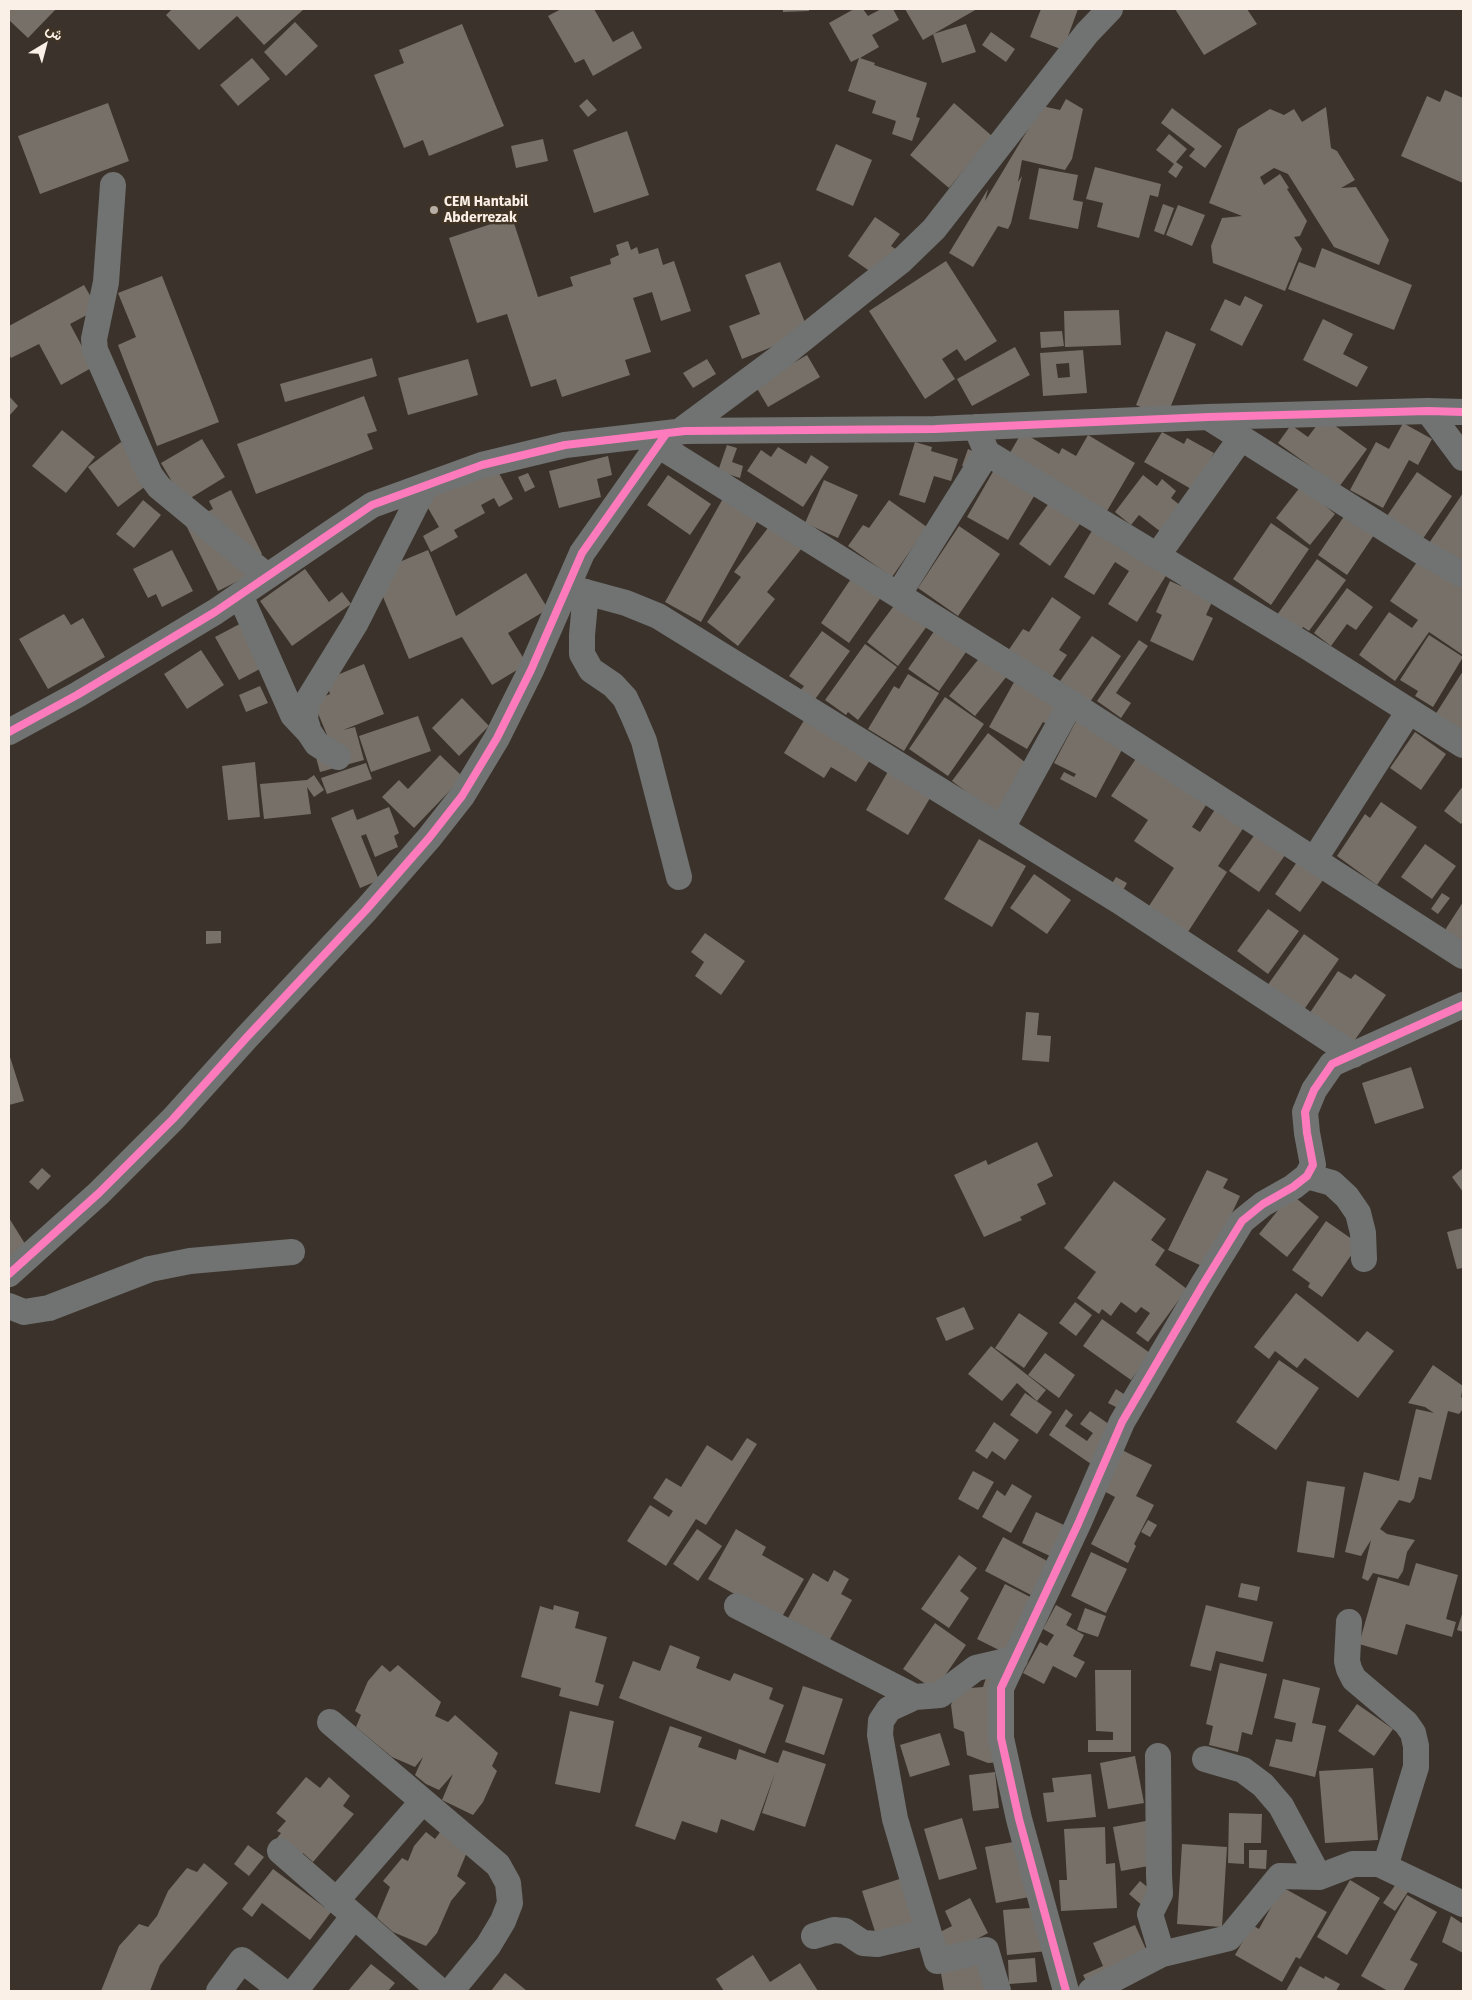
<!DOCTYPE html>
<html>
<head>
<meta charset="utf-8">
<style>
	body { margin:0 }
	#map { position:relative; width:1472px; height:2000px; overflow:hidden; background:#3b332b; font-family:"Fira Sans",Vazirmatn,sans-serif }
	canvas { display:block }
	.frame { position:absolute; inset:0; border:10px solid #faf0e7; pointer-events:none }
	.north { position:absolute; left:20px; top:20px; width:50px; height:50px; -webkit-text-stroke:4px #423424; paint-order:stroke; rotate:37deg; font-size:14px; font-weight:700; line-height:20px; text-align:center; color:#faf0e7 }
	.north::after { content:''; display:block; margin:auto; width:18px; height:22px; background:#faf0e7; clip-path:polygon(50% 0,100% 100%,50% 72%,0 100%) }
</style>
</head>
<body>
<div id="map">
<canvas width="1472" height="2000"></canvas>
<div class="frame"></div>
<div class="north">ش</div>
</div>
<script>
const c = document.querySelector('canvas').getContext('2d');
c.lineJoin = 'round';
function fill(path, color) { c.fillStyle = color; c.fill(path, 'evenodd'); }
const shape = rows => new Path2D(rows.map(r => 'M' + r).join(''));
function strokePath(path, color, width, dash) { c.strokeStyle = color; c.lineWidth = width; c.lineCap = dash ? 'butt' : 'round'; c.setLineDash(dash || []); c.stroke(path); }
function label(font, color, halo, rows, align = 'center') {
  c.font = font + ' "Fira Sans",sans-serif'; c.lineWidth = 5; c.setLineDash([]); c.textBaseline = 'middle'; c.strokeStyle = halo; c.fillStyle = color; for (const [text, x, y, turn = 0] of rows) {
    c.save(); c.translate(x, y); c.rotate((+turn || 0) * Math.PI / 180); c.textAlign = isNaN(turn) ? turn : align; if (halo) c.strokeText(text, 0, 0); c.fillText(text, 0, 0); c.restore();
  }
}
const building = shape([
	[9,9,56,9,28,38,9,20],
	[172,9,304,9,264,45,237,16,199,50,166,15],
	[561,9,594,9,613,42,633,31,642,48,593,76,584,59,575,63,548,16],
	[783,9,809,9,809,11,783,12],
	[854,9,863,9,868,16,881,9,893,9,899,20,872,35,879,47,860,58,875,63,874,65,927,83,916,117,920,118,912,141,892,134,896,121,872,113,876,101,848,91,859,58,851,62,829,23],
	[905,9,977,9,923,40],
	[1041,9,1078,9,1063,50,1030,37],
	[1175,9,1247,9,1257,24,1204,55],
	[295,22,318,46,286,76,264,52],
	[462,24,504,126,429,156,423,140,404,148,374,75,404,63,399,50],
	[966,24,976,52,942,63,933,34],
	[991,32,1015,49,1006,62,982,45],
	[252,58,270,79,238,106,220,85],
	[1445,90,1463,98,1463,183,1401,156,1427,96,1440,102],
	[587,99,597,110,588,117,579,106],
	[1066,99,1083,109,1072,159,1065,170,1022,160,1018,182,1022,176,1011,223,1008,229,998,226,973,267,949,253,988,189,985,201,1042,106,1060,110],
	[108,103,129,161,40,194,18,136],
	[954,103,992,136,949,188,910,155],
	[1326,107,1331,148,1337,151,1355,180,1341,188,1356,187,1389,240,1379,265,1334,247,1288,174,1274,168,1260,177,1264,185,1280,174,1289,188,1287,189,1307,221,1300,236,1294,237,1302,249,1285,291,1213,263,1211,246,1222,218,1242,216,1209,203,1238,129,1270,109,1284,115,1294,109,1302,122],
	[1172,108,1222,146,1205,168,1189,156,1195,149,1161,123],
	[627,131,649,195,594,213,573,150],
	[1169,134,1187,149,1176,162,1183,167,1176,178,1168,172,1174,164,1156,150],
	[543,139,548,161,516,168,511,146],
	[836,144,872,160,853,206,816,190],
	[1095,167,1161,184,1158,197,1150,195,1139,238,1097,227,1103,203,1086,199],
	[1039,168,1078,175,1073,200,1083,202,1078,229,1029,219],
	[1163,204,1174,208,1164,235,1154,231],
	[1178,205,1205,215,1192,246,1166,235],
	[512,217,538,297,573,286,570,277,611,264,610,259,619,255,616,245,628,241,631,250,637,247,639,254,658,248,663,265,674,261,691,311,661,321,652,292,633,298,651,352,625,360,630,375,562,397,556,379,531,387,507,314,477,323,449,238],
	[875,217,900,234,891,246,900,252,881,279,848,256],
	[1322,248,1412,285,1394,330,1288,289,1299,262,1315,268],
	[946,261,997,341,965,361,957,349,942,359,955,379,925,399,869,311],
	[780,262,809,332,742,359,729,326,760,314,745,275],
	[162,276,219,422,157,446,118,345,136,337,118,293],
	[84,285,98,309,70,324,93,367,61,385,39,344,11,358,9,354,9,326],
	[1245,296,1263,305,1242,346,1210,330,1225,299,1240,306],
	[1119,310,1121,345,1065,347,1064,311],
	[1323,319,1353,334,1343,354,1368,367,1357,387,1303,360],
	[1062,331,1064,346,1041,348,1040,332],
	[1166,331,1196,344,1166,418,1136,405],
	[1015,347,1030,375,972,406,957,379],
	[1083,350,1087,393,1043,396,1040,353],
	[1069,363,1070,377,1058,378,1056,364],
	[807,355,820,377,768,407,755,385],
	[372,358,377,376,285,402,280,384],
	[468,359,478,395,408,415,398,378],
	[707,359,716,374,693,388,683,373],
	[9,396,18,406,9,416],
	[364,396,377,431,367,434,373,449,256,494,237,444],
	[1323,417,1367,449,1339,487,1278,443,1291,425,1308,437],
	[1403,423,1432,439,1418,465,1409,460,1383,508,1350,490,1376,442,1389,449],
	[62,430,95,457,66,493,32,466],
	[1022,432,1059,454,1062,448,1076,456,1088,435,1135,463,1107,511,1046,476,1008,540,967,517,1002,456,1007,458],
	[1162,432,1184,444,1187,438,1214,453,1193,490,1144,462],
	[202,439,225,477,184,502,161,463],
	[121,442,151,482,118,507,88,467],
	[915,442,932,447,931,451,958,459,951,481,934,476,925,503,899,495],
	[727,445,737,448,732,462,743,466,740,478,718,471],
	[778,447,806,464,811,455,829,467,803,507,747,471,761,450,771,457],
	[968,449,975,452,969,468,962,466],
	[608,456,612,475,597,479,601,497,559,508,549,471],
	[494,464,513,499,499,507,494,498,481,505,485,513,454,530,458,537,431,552,423,536,439,527,424,501],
	[1417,472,1452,496,1420,543,1385,519],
	[528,473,535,487,525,492,518,477],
	[668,475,711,504,690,535,647,505],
	[1143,475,1157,486,1162,479,1176,491,1171,498,1181,506,1161,532,1139,515,1131,525,1115,512],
	[824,480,858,495,838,538,805,523],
	[730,486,762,513,701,622,665,602],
	[1301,486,1335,514,1310,545,1276,518],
	[231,490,262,554,246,562,252,574,218,591,185,523,213,509,209,501],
	[1463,493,1463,575,1425,549],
	[1052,499,1082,521,1050,566,1019,544],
	[143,500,161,515,134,548,116,534],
	[889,500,927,527,892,577,848,546,863,525,869,528],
	[1347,512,1376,532,1347,575,1318,555],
	[1271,523,1309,549,1271,605,1233,579],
	[771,524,802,548,767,592,775,599,738,646,707,622,741,577,734,572],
	[1096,524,1177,558,1137,622,1108,604,1129,571,1115,562,1094,595,1064,577],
	[959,526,1000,554,958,616,918,588],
	[172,550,193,591,162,607,156,594,148,598,133,569],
	[428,550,456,616,526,573,548,609,508,633,527,664,492,685,462,637,409,659,373,573],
	[1424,552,1463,579,1463,655,1429,632,1395,681,1359,655,1389,612,1412,628,1418,620,1390,601],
	[1317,559,1346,580,1309,631,1303,627,1300,632,1277,615],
	[305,569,329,602,342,592,351,604,292,646,260,601],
	[857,570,886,590,849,643,821,623],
	[1186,576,1217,591,1206,615,1213,618,1193,661,1150,641,1162,615,1156,612,1170,581,1181,586],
	[1347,588,1373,607,1356,630,1347,624,1331,646,1314,633],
	[1052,597,1081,617,1059,650,1067,655,1050,680,1008,651,1023,629,1029,632],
	[899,599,930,622,898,666,867,642],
	[64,614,71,625,83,618,105,657,48,689,19,639],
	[251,618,275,661,239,680,215,637],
	[935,630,966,652,939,691,908,669],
	[822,631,850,651,813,702,799,692,804,686,789,676],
	[1429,635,1463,657,1433,707,1415,696,1418,691,1400,680],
	[1092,636,1121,656,1090,702,1060,681],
	[1139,640,1148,646,1116,693,1131,703,1121,718,1097,701],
	[865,644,897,667,858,720,848,712,846,715,825,700],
	[201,650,224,685,187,709,164,674],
	[981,656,1007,676,975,716,949,696],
	[364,664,384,714,343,730,355,727,364,760,320,772,311,739,327,735,313,701,330,694,325,680],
	[1463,671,1463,733,1435,715],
	[908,674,939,693,904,751,868,729,894,686,899,689],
	[1018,675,1064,710,1054,728,1043,722,1027,749,989,727],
	[260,686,268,703,246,712,239,695],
	[945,697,984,724,948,776,909,749],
	[462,698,489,726,459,756,432,728],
	[1084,706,1132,731,1096,798,1060,779,1064,772,1074,777,1076,774,1054,763],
	[811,709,875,752,856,782,831,767,824,778,784,753],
	[418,716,431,751,371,772,359,736],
	[1415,732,1446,754,1421,790,1390,768],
	[988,733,1031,767,996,814,952,781],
	[1145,745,1215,791,1192,827,1200,832,1224,796,1252,815,1218,866,1227,872,1184,938,1145,912,1174,868,1134,841,1148,820,1111,796],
	[440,755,463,777,414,828,382,797,399,780,408,789],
	[255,762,260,817,228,820,222,766],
	[366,763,372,779,327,794,321,778],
	[890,768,933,793,908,835,866,810],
	[314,775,324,790,314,797,307,787,311,814,264,819,260,784,307,780],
	[1463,786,1463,821,1461,824,1444,811],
	[1381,802,1417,827,1377,885,1337,856,1365,814,1370,818],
	[389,807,399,833,394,836,398,847,375,857,366,834,361,836,379,880,360,888,331,818,353,809,357,820],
	[1265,820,1295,841,1259,892,1229,871],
	[979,839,1026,866,992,927,944,899],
	[1425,844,1456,866,1432,899,1401,877],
	[1297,862,1323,880,1300,912,1275,894],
	[1034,874,1071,900,1047,934,1010,908],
	[1116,877,1127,883,1121,894,1110,887],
	[1442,893,1450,898,1438,914,1431,909],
	[1463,902,1463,943,1445,930],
	[1268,909,1299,931,1268,974,1237,951],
	[206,931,221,931,221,943,206,944],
	[705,933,745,961,721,995,695,976,704,962,691,952],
	[1304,934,1339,959,1303,1011,1267,986],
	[1338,971,1351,979,1355,974,1386,995,1350,1047,1307,1017],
	[1026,1012,1039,1013,1037,1035,1051,1036,1049,1062,1022,1060],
	[9,1057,10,1057,24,1101,9,1105],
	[1411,1067,1424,1108,1375,1124,1362,1083],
	[1037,1142,1053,1176,1037,1184,1046,1204,1020,1217,1022,1220,984,1237,954,1175,986,1160,988,1165],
	[42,1168,51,1176,38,1190,29,1182],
	[1463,1168,1463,1192,1452,1177],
	[1207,1170,1228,1179,1223,1188,1240,1196,1206,1268,1168,1250],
	[1114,1181,1166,1219,1151,1240,1165,1250,1155,1265,1187,1289,1148,1342,1136,1333,1150,1313,1141,1307,1136,1313,1121,1302,1111,1316,1102,1309,1099,1314,1077,1298,1096,1272,1064,1248],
	[1291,1194,1319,1217,1287,1257,1259,1234],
	[9,1218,27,1247,9,1258],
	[1326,1221,1359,1244,1322,1297,1308,1287,1310,1283,1292,1270],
	[1463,1228,1463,1268,1457,1269,1447,1232],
	[1296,1293,1358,1342,1367,1331,1394,1351,1358,1398,1305,1358,1297,1368,1275,1351,1269,1359,1254,1347],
	[1075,1302,1092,1315,1076,1336,1059,1323],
	[964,1307,974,1329,946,1341,936,1318],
	[1019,1313,1048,1333,1024,1368,995,1348],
	[1102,1319,1150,1353,1131,1380,1083,1346],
	[991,1346,1046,1390,1037,1401,1017,1383,1002,1401,968,1374],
	[1045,1353,1075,1375,1059,1398,1028,1375],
	[1279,1360,1319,1388,1276,1450,1236,1422],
	[1433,1365,1463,1386,1461,1397,1463,1399,1463,1409,1459,1414,1448,1411,1431,1480,1419,1477,1414,1498,1410,1503,1399,1500,1380,1529,1387,1534,1415,1540,1407,1552,1403,1571,1398,1579,1373,1573,1368,1581,1362,1578,1371,1540,1361,1556,1345,1552,1364,1472,1399,1481,1416,1409,1434,1413,1425,1407,1408,1403],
	[1116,1389,1127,1396,1120,1409,1108,1403],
	[1025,1393,1052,1412,1037,1434,1010,1415],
	[1066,1409,1073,1415,1065,1426,1087,1441,1093,1433,1080,1424,1090,1411,1116,1429,1091,1464,1049,1435],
	[994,1422,1019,1440,1005,1460,992,1451,987,1459,975,1451],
	[747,1438,757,1444,706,1525,696,1519,666,1566,627,1541,650,1505,669,1517,673,1511,653,1498,666,1478,681,1487,707,1445,732,1461],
	[1120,1449,1152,1465,1136,1496,1154,1505,1134,1544,1136,1546,1128,1563,1091,1544,1115,1497,1100,1489],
	[973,1471,994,1482,978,1510,958,1499],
	[1307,1481,1345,1487,1334,1558,1297,1552],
	[1012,1484,1032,1496,1011,1533,982,1517,997,1490,1005,1496],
	[1036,1512,1064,1525,1050,1556,1022,1543],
	[1148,1520,1157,1525,1150,1537,1141,1532],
	[697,1529,722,1546,698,1581,673,1564],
	[736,1529,766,1547,762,1555,804,1579,780,1620,708,1579],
	[1003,1537,1049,1562,1031,1595,985,1571],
	[1091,1552,1127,1569,1106,1613,1071,1596],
	[959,1555,977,1568,960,1591,969,1598,949,1628,921,1609],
	[1416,1563,1458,1575,1446,1619,1456,1622,1452,1637,1406,1624,1397,1655,1359,1644,1378,1577,1409,1586],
	[834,1570,849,1579,841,1594,852,1600,829,1641,788,1618,813,1573,828,1582],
	[1241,1583,1260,1587,1257,1601,1238,1597],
	[1005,1584,1038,1601,1009,1655,977,1639],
	[554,1605,579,1612,575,1628,607,1637,595,1682,604,1685,598,1706,559,1696,561,1688,521,1677,540,1606,553,1610],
	[1056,1605,1072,1614,1066,1625,1084,1635,1073,1656,1085,1662,1076,1678,1053,1666,1044,1684,1023,1673,1040,1642,1047,1646,1054,1635,1043,1629],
	[1206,1605,1273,1622,1263,1662,1216,1651,1211,1671,1190,1666],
	[1085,1608,1106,1616,1098,1637,1077,1630],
	[1463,1611,1463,1632,1457,1630],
	[935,1623,966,1645,935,1690,903,1669],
	[670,1645,700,1657,696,1668,730,1681,734,1673,773,1688,769,1699,784,1705,765,1754,619,1698,633,1661,660,1671],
	[1220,1663,1267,1674,1252,1735,1242,1732,1238,1752,1209,1745,1213,1726,1206,1724],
	[382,1665,390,1672,398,1665,441,1702,435,1716,448,1722,455,1715,498,1753,492,1766,497,1771,483,1802,473,1815,442,1800,453,1774,439,1790,426,1784,415,1775,423,1757,415,1767,392,1757,356,1727,361,1715,355,1711,368,1681],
	[998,1668,1002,1762,988,1763,967,1755,964,1732,954,1728,951,1705,957,1689,983,1687,989,1669],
	[1095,1670,1131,1670,1131,1752,1088,1752,1088,1740,1113,1740,1113,1732,1096,1731],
	[1283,1679,1320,1688,1312,1723,1326,1726,1315,1777,1269,1766,1276,1739,1292,1742,1296,1723,1274,1718],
	[803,1686,843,1699,824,1755,785,1742],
	[1357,1704,1393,1729,1374,1756,1338,1731],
	[570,1711,614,1721,600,1793,555,1784],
	[670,1726,702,1737,698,1747,736,1760,739,1749,778,1763,783,1750,826,1764,805,1827,762,1813,775,1773,754,1831,721,1819,717,1833,682,1821,675,1840,635,1826],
	[940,1733,950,1765,910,1777,900,1745],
	[1135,1756,1144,1803,1108,1809,1100,1763],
	[1373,1768,1378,1840,1325,1843,1319,1771],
	[995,1772,999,1808,973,1811,969,1775],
	[1091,1774,1096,1817,1047,1822,1043,1793,1054,1792,1052,1778],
	[306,1777,320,1788,329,1777,350,1796,343,1806,354,1814,313,1862,303,1853,297,1860,274,1842,281,1833,277,1831,286,1821,276,1813],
	[1229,1813,1262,1814,1261,1843,1244,1843,1244,1864,1228,1863],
	[962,1818,977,1869,939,1880,924,1829],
	[1146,1821,1154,1865,1121,1871,1113,1827],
	[1105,1827,1106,1864,1115,1863,1117,1908,1061,1911,1059,1880,1067,1880,1064,1829],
	[441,1831,467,1852,457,1876,466,1883,451,1901,437,1933,426,1946,393,1932,377,1918,390,1887,383,1881,402,1858,408,1861,414,1846,426,1832,435,1839],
	[1024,1840,1035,1896,996,1903,985,1847],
	[1182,1844,1227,1847,1222,1927,1177,1924],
	[248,1845,264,1857,249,1876,234,1864],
	[1249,1850,1267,1850,1266,1869,1249,1868],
	[204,1863,228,1883,160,1965,150,1991,101,1991,119,1946,139,1924,148,1927,157,1916,168,1891,187,1868,197,1872],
	[273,1869,331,1912,310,1940,262,1903,252,1917,242,1909],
	[1402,1875,1414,1883,1395,1911,1383,1903],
	[909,1876,926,1930,879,1944,862,1891],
	[1350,1880,1380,1898,1347,1955,1317,1937],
	[1140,1881,1156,1894,1144,1907,1129,1894],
	[1282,1887,1327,1912,1300,1959,1296,1957,1282,1982,1235,1955,1252,1925,1259,1929],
	[1407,1895,1437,1912,1410,1960,1418,1964,1403,1991,1388,1991,1361,1976],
	[970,1898,988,1933,949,1954,938,1933,952,1926,945,1911],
	[1044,1907,1048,1951,1007,1955,1003,1910],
	[1451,1916,1463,1924,1463,1953,1442,1942],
	[1135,1925,1149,1956,1087,1983,1083,1975,1103,1966,1093,1943],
	[753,1955,770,1982,800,1963,818,1991,724,1991,716,1979],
	[991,1955,997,1991,944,1991,939,1962],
	[1035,1958,1037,1982,1009,1984,1008,1960],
	[371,1964,395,1983,388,1991,348,1991],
	[1300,1966,1324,1979,1325,1976,1340,1984,1336,1991,1286,1991],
	[505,1973,527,1991,491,1991]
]);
const minor = shape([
	[113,185,106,282,94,339,95,350,150,475,159,487,267,576],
	[1428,411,1463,458],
	[1208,417,1422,552,1463,575],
	[976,427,987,453,1308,647,1463,745],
	[679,432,784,354,865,289,901,261,934,229,1087,33,1110,9],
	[658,445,1071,703,1463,956],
	[1157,556,1241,438],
	[567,587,626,603,658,616,1119,901,1353,1055],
	[586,592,582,635,582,654,591,670,613,685,625,698,633,715,644,741,679,877],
	[240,595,293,715,309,732],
	[898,595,987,453],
	[9,732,77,695,215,612,372,505,482,465,565,445,685,431,935,429,1208,417,1428,411,1463,412],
	[338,757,317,744,309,732,305,719,307,702,355,624,425,486],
	[1002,828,1071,703],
	[1314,860,1409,711],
	[1307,1176,1332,1183,1347,1197,1358,1213,1363,1233,1364,1259],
	[9,1274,99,1193,173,1119,247,1037,366,910,429,838,462,796,497,738,531,670,582,553,666,434],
	[9,1306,24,1312,49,1308,150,1269,190,1261,292,1252],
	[737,1606,915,1697],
	[1349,1622,1347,1661,1349,1669,1354,1679,1406,1723,1413,1733,1416,1746,1416,1767,1385,1867],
	[330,1722,498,1865,508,1883,510,1903,503,1921,488,1946,451,1991],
	[1158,1756,1159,1875,1160,1894,1150,1914,1162,1954],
	[1205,1759,1243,1770,1263,1785,1281,1806,1319,1877],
	[280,1851,440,1991],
	[336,1901,423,1801],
	[814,1936,834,1930,845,1931,863,1943,877,1944,928,1932],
	[219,1991,242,1960,282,1991],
	[295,1991,354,1916],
	[998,1991,986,1950,937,1961,895,1819,880,1735,881,1721,889,1709,915,1697,940,1695,976,1668,1015,1659],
	[1066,1991,1019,1819,1001,1738,1001,1688,1078,1524,1122,1422,1202,1286,1242,1221,1263,1204,1293,1187,1307,1176,1313,1165,1307,1133,1305,1112,1314,1090,1332,1064,1463,1005],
	[1091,1991,1162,1954,1229,1938,1280,1876,1319,1877,1353,1864,1379,1864,1463,1904]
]);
const cycleway = shape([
	[9,732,77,695,215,612,372,505,482,465,565,445,685,431,935,429,1208,417,1428,411,1463,412],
	[9,1274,99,1193,173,1119,247,1037,366,910,429,838,462,796,497,738,531,670,582,553,666,434],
	[1066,1991,1019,1819,1001,1738,1001,1688,1078,1524,1122,1422,1202,1286,1242,1221,1263,1204,1293,1187,1307,1176,1313,1165,1307,1133,1305,1112,1314,1090,1332,1064,1463,1005]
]);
const markers = [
	[434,210,5,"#b7aea5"]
];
const poiNames = [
	["CEM Hantabil",444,202],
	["Abderrezak",444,218]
];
fill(building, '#767068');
strokePath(minor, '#717372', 26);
strokePath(cycleway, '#fd7abc', 8);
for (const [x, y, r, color] of markers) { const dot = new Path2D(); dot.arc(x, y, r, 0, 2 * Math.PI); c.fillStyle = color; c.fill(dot); strokePath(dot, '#423424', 2); }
label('bold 14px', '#faf0e7', '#423424', poiNames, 'left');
</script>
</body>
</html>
